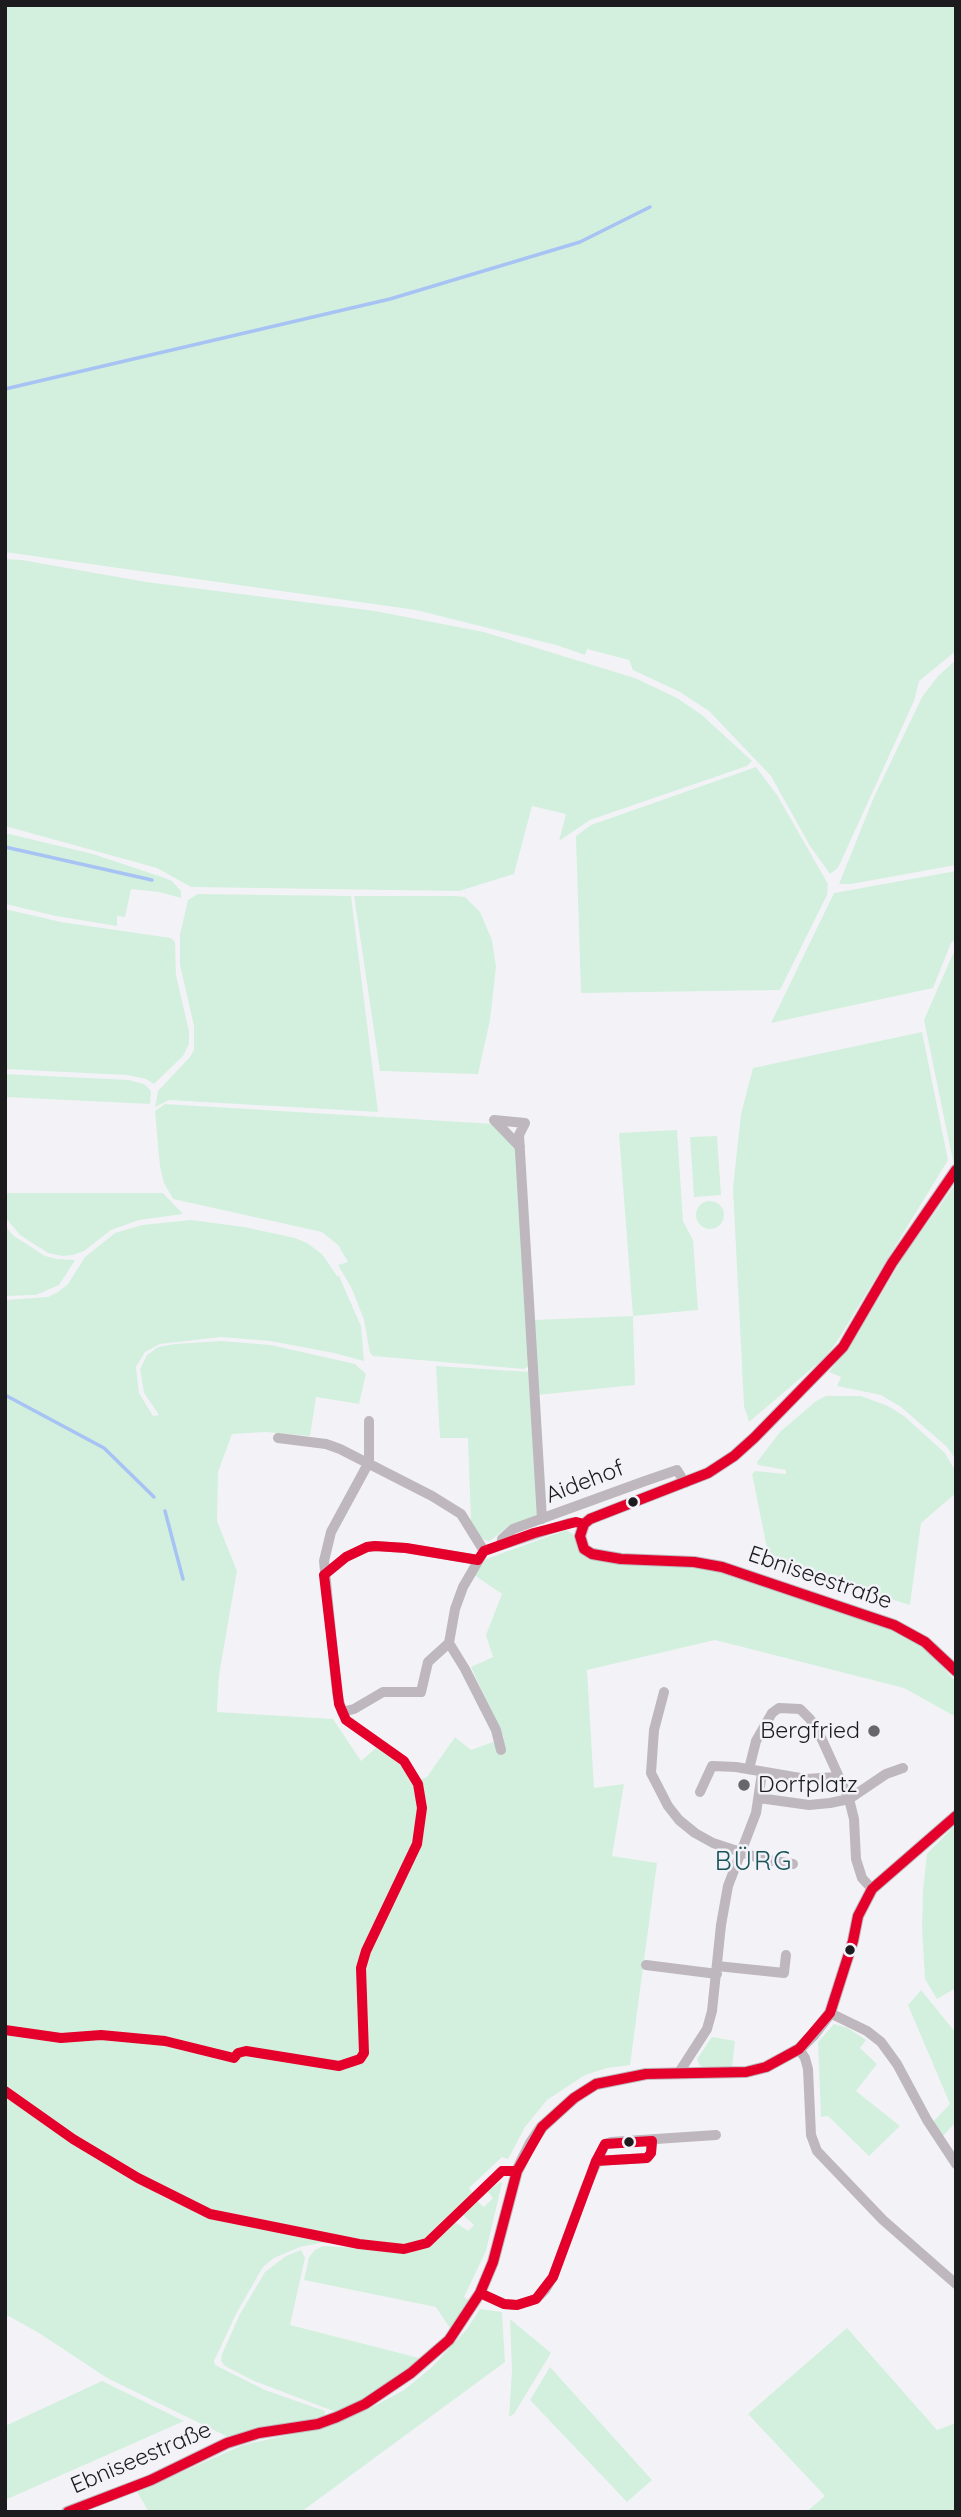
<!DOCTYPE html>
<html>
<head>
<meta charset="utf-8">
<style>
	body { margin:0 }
	#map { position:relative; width:961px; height:2517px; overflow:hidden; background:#f3f3f7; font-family:Quicksand,sans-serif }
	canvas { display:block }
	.frame { position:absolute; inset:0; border:7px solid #1c1c1f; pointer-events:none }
</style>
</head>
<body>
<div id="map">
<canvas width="961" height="2517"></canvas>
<div class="frame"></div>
</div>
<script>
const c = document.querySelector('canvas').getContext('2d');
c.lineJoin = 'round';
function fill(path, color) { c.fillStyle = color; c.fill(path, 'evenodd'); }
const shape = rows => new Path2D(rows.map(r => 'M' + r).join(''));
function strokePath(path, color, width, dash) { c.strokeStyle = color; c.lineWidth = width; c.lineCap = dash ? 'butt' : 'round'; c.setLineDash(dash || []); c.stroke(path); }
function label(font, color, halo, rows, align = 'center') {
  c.font = font + ' Quicksand,sans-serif'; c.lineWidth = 5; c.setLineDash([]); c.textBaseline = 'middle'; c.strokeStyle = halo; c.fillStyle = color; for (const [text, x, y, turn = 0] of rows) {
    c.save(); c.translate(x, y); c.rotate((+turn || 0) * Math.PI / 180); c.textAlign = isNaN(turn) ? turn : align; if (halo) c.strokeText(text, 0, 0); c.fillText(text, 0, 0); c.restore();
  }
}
const green = shape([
	[5,5,956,5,956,651,919,681,914,701,838,868,830,874,810,846,771,776,709,711,680,692,633,670,629,660,587,649,585,655,556,645,416,610,5,552],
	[5,559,22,560,146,582,375,611,484,632,635,678,677,698,702,715,752,761,747,766,590,820,559,841,566,814,532,806,514,874,459,891,191,887,157,868,5,826],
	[956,660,956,865,851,884,839,884,874,797,922,697,938,676],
	[756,767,777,795,828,884,827,895,780,990,581,993,576,836,591,825],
	[5,833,93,854,162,877,172,881,181,891,181,898,159,892,131,889,125,917,117,916,117,926,56,916,5,904],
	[956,871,956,939,951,943,933,988,771,1023,834,893],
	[198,894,351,896,378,1112,169,1100,155,1107,158,1091,190,1057,194,1050,194,1026,180,965,180,934,188,900],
	[354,896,456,896,465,897,480,912,492,940,496,967,490,1020,478,1074,380,1071],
	[5,909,61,922,171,938,175,942,176,975,189,1031,189,1044,183,1056,154,1084,146,1079,127,1075,5,1069],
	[956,947,956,1163,954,1166,924,1020],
	[922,1032,948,1160,836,1343,824,1358,749,1422,744,1406,733,1188,741,1114,753,1068],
	[5,1074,129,1080,144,1084,151,1091,150,1104,5,1097],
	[165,1104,495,1124,518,1151,531,1365,524,1369,373,1356,370,1353,364,1320,352,1289,338,1265,348,1262,338,1245,322,1232,173,1199,164,1183,160,1167,155,1111],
	[677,1130,683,1221,693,1240,698,1310,633,1316,635,1385,537,1395,533,1320,633,1316,619,1133],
	[717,1136,721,1195,694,1197,690,1137],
	[956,1183,956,1460,947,1447,901,1407,881,1395,837,1386,841,1377,829,1372,852,1343,904,1256],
	[5,1193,163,1193,183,1214,139,1220,111,1230,84,1251,73,1255,62,1256,48,1253,20,1235,5,1217],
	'696 1215a14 14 0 1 1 28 0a14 14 0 1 1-28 0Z',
	[191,1220,244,1227,295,1238,307,1243,322,1254,337,1276,339,1276,361,1326,364,1361,334,1353,270,1341,221,1337,160,1344,145,1352,136,1367,139,1393,153,1416,159,1415,144,1393,140,1369,147,1355,158,1347,175,1344,221,1341,271,1345,355,1364,366,1374,359,1404,316,1397,310,1436,266,1432,232,1434,218,1472,217,1521,237,1571,219,1675,217,1712,333,1719,361,1761,378,1746,393,1756,410,1773,416,1789,419,1807,415,1841,371,1936,378,1936,418,1850,425,1815,419,1780,427,1777,455,1737,471,1750,504,1738,471,1667,493,1657,486,1635,502,1594,473,1574,481,1561,566,1530,576,1536,578,1545,721,1571,904,1634,931,1654,956,1682,956,1717,904,1688,715,1640,587,1670,594,1788,624,1784,612,1856,657,1863,630,2065,607,2068,585,2075,547,2100,525,2127,508,2159,502,2157,469,2188,475,2196,430,2239,414,2245,383,2244,249,2220,213,2211,136,2173,30,2106,5,2087,5,2033,69,2040,124,2038,181,2047,215,2055,217,2051,186,2042,150,2036,111,2032,67,2035,5,2028,5,1300,48,1297,58,1292,68,1284,85,1257,115,1233,142,1225],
	[5,1226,14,1236,45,1256,57,1259,75,1260,59,1285,36,1295,5,1296],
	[436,1366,531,1372,539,1512,530,1520,510,1525,490,1541,481,1539,471,1522,468,1438,440,1438],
	[826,1396,861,1396,888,1406,904,1416,945,1453,956,1472,956,1493,921,1523,910,1605,779,1564,767,1548,752,1474,755,1471,786,1474,786,1470,758,1465,757,1462,780,1432,816,1401],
	[956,1824,956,1988,937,1999,925,1979,922,1927,923,1890,927,1854],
	[921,1990,956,2033,956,2122,940,2139,931,2124,950,2104,908,2005],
	[834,2024,848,2028,866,2040,860,2048,877,2064,856,2091,900,2126,869,2156,828,2116,821,2117,818,2042],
	[712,2037,735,2041,732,2067,702,2067,699,2064,697,2059],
	[5,2097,89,2153,165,2198,209,2217,346,2243,320,2243,300,2247,274,2258,263,2267,237,2312,214,2361,215,2365,265,2390,325,2411,325,2416,228,2437,107,2378,39,2333,5,2314],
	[501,2182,502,2183,486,2251,464,2297,470,2301,451,2330,436,2307,304,2280,309,2257,315,2250,323,2246,413,2251,430,2245,455,2222,468,2231,474,2225,463,2215,477,2201,484,2207,493,2198,487,2191],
	[301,2250,305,2258,290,2325,423,2359,381,2390,336,2412,254,2381,225,2366,221,2361,222,2354,240,2314,265,2272,286,2256],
	[480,2309,502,2312,505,2362,301,2512,149,2512,137,2492,243,2445,324,2427,367,2410,404,2390,432,2367,467,2329],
	[510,2319,551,2353,514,2414,509,2417,512,2370],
	[847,2328,937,2430,956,2423,956,2512,806,2512,825,2496,748,2414],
	[550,2367,652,2480,627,2502,530,2400],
	[102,2381,184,2421,5,2500,5,2426]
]);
const stream = shape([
	[5,389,390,299,580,242,650,207],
	[5,847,152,880],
	[5,1395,104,1448,154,1497],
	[165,1511,183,1579]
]);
const minor = shape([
	[494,1120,525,1123,519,1135,542,1519],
	[494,1120,520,1147],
	[369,1421,369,1462,331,1532,324,1561,337,1693,342,1712,354,1709,383,1692,421,1692,428,1662,449,1643],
	[278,1438,326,1444,340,1449,432,1496,461,1514,484,1551],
	[501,1545,502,1539,513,1529,645,1481,677,1470,685,1483],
	[324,1575,346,1557,367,1547,375,1546,406,1548,478,1560],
	[664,1692,654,1730,651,1773,668,1806,679,1820,695,1833,713,1843,762,1859,793,1864],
	[501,1750,496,1730,465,1669,449,1643,455,1609,463,1587,484,1551,569,1523,576,1522,584,1524],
	[749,1769,756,1741,772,1713,779,1708,800,1709,810,1719,819,1733,849,1799,854,1819,856,1859,862,1878,872,1889],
	[700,1792,712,1766,736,1767,806,1779,837,1777],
	[759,1798,809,1805,830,1803,849,1799,886,1774,903,1768],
	[646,1965,717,1974],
	[717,1966,784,1973,786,1955],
	[830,2013,867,2031,881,2042,897,2064,927,2120,956,2164],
	[799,2049,805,2058,808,2069,811,2135,817,2151,883,2220,956,2284],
	[678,2074,707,2029,712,2011,721,1925,728,1886,756,1813,762,1773],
	[596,2161,647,2158,651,2153,652,2141],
	[480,2293,504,2304,517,2305,536,2299,545,2290,553,2277,585,2189,605,2144,611,2142,716,2135]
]);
const tertiary = shape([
	[956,1170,892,1263,843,1347,754,1438,734,1456,708,1473,590,1519,584,1524,580,1536,584,1549,592,1554,621,1559,694,1562,722,1567,894,1625,925,1642,956,1671],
	[67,2512,151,2480,227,2443,259,2433,318,2424,337,2417,365,2404,411,2373,449,2340,480,2293,493,2262,517,2171,531,2143,542,2127,574,2098,596,2084,646,2074,746,2072,766,2067,799,2049,813,2035,830,2013,853,1941,858,1916,872,1889,956,1816]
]);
const bus1 = shape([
	[956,1170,892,1263,843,1347,754,1438,734,1456,708,1473,590,1519,584,1524,580,1536,584,1549,592,1554,621,1559,694,1562,722,1567,894,1625,925,1642,956,1671],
	[478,1560,484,1551,534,1533,576,1522,584,1524],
	[324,1575,346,1557,367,1547,375,1546,406,1548,478,1560],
	[5,2030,61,2038,101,2035,165,2041,234,2058,238,2053,246,2051,339,2066,360,2059,364,2053,361,1968,366,1951,417,1844,422,1808,418,1784,404,1761,346,1720,339,1704,324,1575],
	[5,2091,73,2139,138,2178,210,2214,359,2244,404,2249,427,2243,502,2171,517,2171],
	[652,2141,651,2153,647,2158,596,2161,605,2144,652,2141],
	[480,2293,504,2304,517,2305,536,2299,553,2277,596,2161],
	[68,2512,151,2480,227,2443,259,2433,318,2424,337,2417,365,2404,411,2373,449,2340,480,2293,493,2262,517,2171,542,2127,574,2098,596,2084,646,2074,746,2072,766,2067,799,2049,830,2013,853,1941,858,1916,872,1889,956,1816]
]);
const markers = [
	[633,1502,6,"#1c1c1f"],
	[874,1731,7,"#67676b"],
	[744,1785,7,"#67676b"],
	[850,1950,6,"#1c1c1f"],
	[629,2142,6,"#1c1c1f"]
];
const streetNames = [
	["Aidehof",585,1482,-21],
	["Ebniseestraße",820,1578,19],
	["Ebniseestraße",141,2458,-23]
];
const poiNames = [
	["Bergfried",860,1731],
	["Dorfplatz",758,1785,"left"]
];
const quarterNames = [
	["BÜRG",754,1862]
];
fill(green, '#d3f0de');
strokePath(stream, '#a7c3f4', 3.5);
strokePath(minor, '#bfb7be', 10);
strokePath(tertiary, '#bfb7be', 12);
strokePath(bus1, '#e4002b', 10);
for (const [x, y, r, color] of markers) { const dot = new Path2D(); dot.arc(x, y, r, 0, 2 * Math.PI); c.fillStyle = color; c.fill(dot); strokePath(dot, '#f2f2f8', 2.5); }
label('23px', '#1c1c1f', '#f2f2f8', streetNames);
label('23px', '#1c1c1f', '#f2f2f8', poiNames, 'right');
c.letterSpacing = '2px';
label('26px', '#195558', '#f2f2f8', quarterNames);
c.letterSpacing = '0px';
</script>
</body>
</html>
